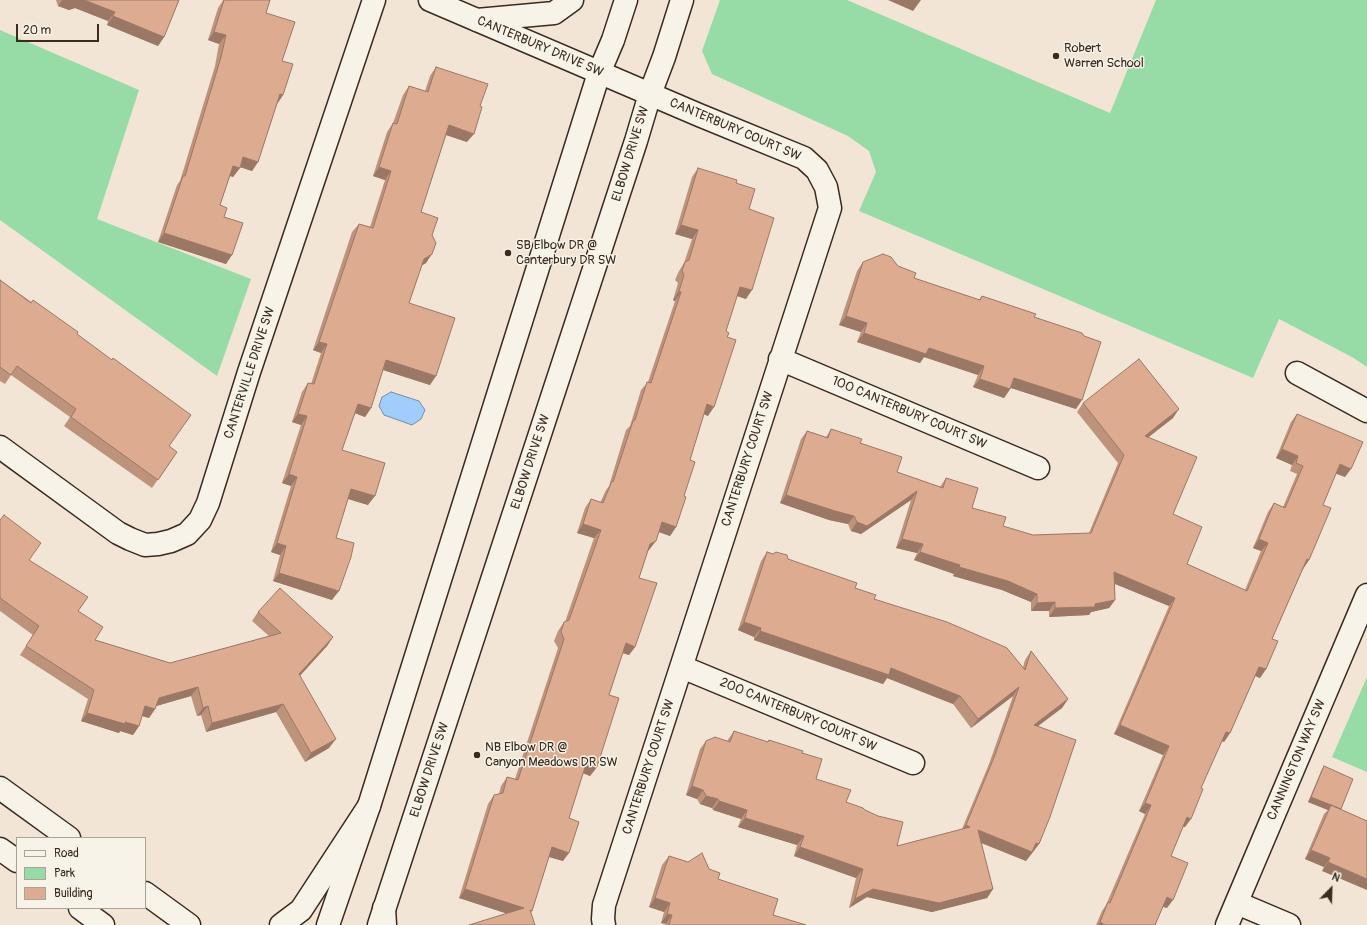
<!DOCTYPE html>
<html>
<head>
<meta charset="utf-8">
<style>
	body { margin:0 }
	#map { position:relative; width:1367px; height:925px; overflow:hidden; background:#f2e5d6; font-family:Pangolin,sans-serif }
	canvas { display:block }
	.legend { position:absolute; left:16px; top:837px; width:130px; height:72px; box-sizing:border-box; background:#f7f3e8; border:1px solid #aca397; margin:0; padding:5px 7px; list-style:none; font-size:12px; color:#3b2a1e }
	.legend li { display:flex; align-items:center; gap:8px; height:20px }
	.legend b { width:20px; border:1px solid #aca397 }
	.north { position:absolute; left:1311px; top:869px; width:40px; height:40px; -webkit-text-stroke:3px #f7f3e8; paint-order:stroke; rotate:23deg; font-size:11px; font-weight:700; line-height:16px; text-align:center; color:#3b2a1e }
	.north::after { content:''; display:block; margin:auto; width:14px; height:18px; background:#3b2a1e; clip-path:polygon(50% 0,100% 100%,50% 72%,0 100%) }
	.scale { position:absolute; left:16px; top:24px; width:83px; height:18px; box-sizing:border-box; border:2px solid #3b2a1e; border-top:0; padding-left:5px; font-size:12px; line-height:14px; white-space:nowrap; color:#3b2a1e; -webkit-text-stroke:3px #f7f3e8; paint-order:stroke }
</style>
</head>
<body>
<div id="map">
<canvas width="1367" height="925"></canvas>
<ul class="legend">
<li><b style="height:5px;background:#f7f3e8"></b>Road</li>
<li><b style="height:11px;background:#97dba7"></b>Park</li>
<li><b style="height:11px;background:#ddab90"></b>Building</li>
</ul>
<div class="north">N</div>
<div class="scale">20 m</div>
</div>
<script>
const c = document.querySelector('canvas').getContext('2d');
c.lineJoin = 'round';
function fill(path, color) { c.fillStyle = color; c.fill(path, 'evenodd'); }
const shape = rows => new Path2D(rows.map(r => 'M' + r).join(''));
function strokePath(path, color, width, dash) { c.strokeStyle = color; c.lineWidth = width; c.lineCap = dash ? 'butt' : 'round'; c.setLineDash(dash || []); c.stroke(path); }
function label(font, color, halo, rows, align = 'center') {
  c.font = font + ' Pangolin,sans-serif'; c.lineWidth = 3; c.setLineDash([]); c.textBaseline = 'middle'; c.strokeStyle = halo; c.fillStyle = color; for (const [text, x, y, turn = 0] of rows) {
    c.save(); c.translate(x, y); c.rotate((+turn || 0) * Math.PI / 180); c.textAlign = isNaN(turn) ? turn : align; if (halo) c.strokeText(text, 0, 0); c.fillText(text, 0, 0); c.restore();
  }
}
const green = shape([
	[720,0,847,0,1110,113,1156,0,1367,0,1367,367,1352,357,1279,319,1253,378,859,211,876,172,869,151,848,136,712,74,702,51],
	[0,30,139,90,97,219,251,279,217,376,0,220],
	[1367,677,1367,772,1332,757]
]);
const water = shape([
	[391,392,419,401,425,410,421,419,412,425,384,415,379,406,382,397,391,392]
]);
const minor = shape([
	[430,0,699,115,804,158,817,170,826,187,830,208,604,905,603,919,604,925],
	[780,359,1038,468],
	[1297,373,1367,411],
	[0,447,118,533,130,539,145,545,158,544,171,541,187,534,200,520,208,503,249,372,374,0],
	[682,667,913,763],
	[1237,903,1289,925],
	[1227,925,1367,595]
]);
const tertiary = shape([
	[477,20,554,13,572,0],
	[328,925,369,806,599,73,613,40,626,0],
	[379,925,636,141,650,94,664,57,682,0]
]);
const secondary = shape([
	[0,788,69,838],
	[0,849,17,861],
	[145,893,189,925],
	[80,908,103,925],
	[384,908,385,925],
	[281,925,301,910,369,806]
]);
const wall = shape([
	[56,0,179,0,164,37,158,46,107,25,108,21,75,8,69,10,58,6],
	[223,0,270,0,266,13,282,61,283,95,277,104,258,162,252,171,240,167,233,177,230,176,220,205,224,217,226,264,158,242,177,185,180,181,215,66,219,44,208,40,218,8,222,2],
	[436,67,467,142,446,135,421,212,432,235,426,263,422,265,409,303,430,385,383,370,371,408,365,417,355,413,342,450,368,505,348,499,336,538,332,600,273,581,280,555,271,552,291,486,282,483,301,425,292,422,302,392,308,383,311,384,321,353,313,350,352,232,359,224,370,227,385,180,373,176,387,132,393,123,403,95,409,86,425,91,430,76],
	[698,168,736,183,749,209,746,299,737,296,726,331,727,337,708,416,704,414,690,460,684,496,676,527,670,536,659,532,649,550,648,551,639,578,635,647,629,655,622,653,609,695,597,767,590,776,583,773,569,818,563,861,549,857,532,911,531,913,506,913,459,898,488,804,494,795,499,794,501,786,507,777,515,779,558,648,554,641,558,631,564,622,565,622,594,538,577,533,585,508,591,499,600,503,606,490,609,486,626,430,630,426,641,390,648,382,675,301,673,300,678,283,675,280,679,271,684,263,692,239,675,234,692,177],
	[863,262,898,266,914,278,979,300,982,296,1034,317,1076,409,1011,388,1004,398,973,387,978,375,924,357,920,363,857,342,861,332,839,325,857,271],
	[0,280,77,334,169,446,177,452,152,488,64,426,70,417,11,375,5,384,0,381],
	[1083,403,1173,418,1149,437,1173,514,1187,564,1245,590,1261,551,1253,548,1268,512,1274,503,1283,507,1297,474,1290,471,1292,465,1276,458,1291,422,1297,414,1345,477,1336,473,1323,505,1309,560,1303,569,1272,639,1266,669,1260,678,1255,676,1230,733,1224,742,1221,741,1201,788,1185,827,1183,827,1171,856,1167,908,1163,907,1155,925,1096,925,1102,911,1106,905,1145,814,1139,811,1163,755,1114,734,1169,606,1115,584,1115,600,1109,608,1091,612,1089,615,1049,617,1049,611,1031,611,1031,602,1002,590,953,576,954,574,914,560,917,553,896,548,911,500,861,534,851,531,848,524,829,520,780,503,801,439,807,431,826,437,831,429,860,443,897,472,940,487,946,478,972,508,1003,526,1033,535,1089,533,1118,463,1077,412],
	[0,520,29,560,78,611,95,640,170,663,269,636,252,621,258,612,333,637,327,646,300,676,329,748,305,762,276,712,206,732,201,715,197,716,191,696,156,706,155,709,149,718,142,716,139,726,133,735,120,731,119,733,81,721,88,699,20,655,33,635,0,611],
	[767,552,788,559,855,588,874,599,1023,667,1025,660,1031,651,1068,699,1062,708,1037,727,1039,844,1026,861,981,843,993,889,987,898,932,912,867,897,849,908,856,878,794,856,797,845,738,827,741,819,713,810,712,808,700,804,697,799,686,795,700,749,706,741,727,741,734,731,767,742,769,740,802,753,816,779,846,802,865,810,897,846,962,829,989,764,1013,696,971,728,953,704,887,678,883,684,754,640,754,637,738,630,761,561],
	[1324,766,1341,810,1367,821,1322,871,1324,867,1305,859,1324,814,1328,810,1308,802,1321,771],
	[669,856,709,869,718,879,773,915,806,925,665,925,666,924,661,923,664,912,649,907,662,865]
]);
const shadedWall = shape([
	[62,0,84,0,115,12,108,21,75,8,69,10,58,6],
	[888,0,921,0,913,11],
	[113,16,164,37,158,46,107,25],
	[214,32,226,35,219,44,208,40],
	[280,94,283,95,277,104],
	[449,125,474,134,467,142,443,134],
	[243,157,258,162,252,171,237,166],
	[233,166,240,168,233,177,227,175],
	[379,167,391,171,385,180,373,176],
	[681,225,698,230,692,239,675,234],
	[164,233,232,255,226,264,158,242],
	[432,254,426,263,418,268,424,259],
	[740,287,752,290,746,299,734,295],
	[679,291,681,292,675,301,673,300],
	[846,316,867,323,861,332,839,325],
	[864,333,929,348,984,366,978,375,924,357,920,363,857,342],
	[319,342,327,344,321,353,313,350],
	[386,360,436,376,430,385,380,369],
	[1014,378,1082,400,1076,409,1008,387],
	[980,379,1010,389,1004,398,973,387],
	[358,404,371,408,365,417,352,412],
	[707,404,714,407,708,416,701,413],
	[1179,409,1173,418,1139,444,1145,436],
	[298,414,307,416,301,425,292,422],
	[1282,449,1298,456,1292,465,1276,458],
	[1340,464,1351,469,1345,477,1334,473],
	[289,474,297,477,291,486,282,483],
	[351,489,375,496,368,505,345,498],
	[917,491,911,500,861,534,851,531,857,522],
	[786,495,854,516,848,524,829,520,780,503],
	[662,522,676,527,670,536,656,531],
	[583,524,601,530,594,538,577,533],
	[902,539,923,544,917,553,896,548],
	[1259,539,1268,543,1261,551,1253,548],
	[656,541,649,550,644,553,650,544],
	[277,543,286,546,280,555,271,552],
	[920,552,960,565,954,574,914,560],
	[1307,559,1309,560,1303,569,1301,568],
	[959,567,1008,581,1037,594,1031,602,1002,590,953,576],
	[1114,572,1175,598,1169,606,1108,581],
	[279,573,339,591,332,600,273,581],
	[1115,600,1109,608,1091,612,1089,615,1049,617,1055,608,1095,604],
	[1055,602,1049,611,1031,611,1037,603],
	[744,622,761,628,754,637,738,630],
	[760,631,891,668,960,696,953,704,887,678,883,684,754,640],
	[333,637,327,646,293,683,299,674],
	[626,643,635,647,629,655,620,652],
	[1259,667,1266,669,1260,678,1253,675],
	[198,687,191,696,153,707,159,698],
	[1019,687,1013,696,971,728,978,719],
	[1068,699,1062,708,1027,734,1034,725],
	[283,704,276,712,206,732,212,723],
	[145,706,155,709,149,718,139,715],
	[208,706,201,715,197,716,203,708],
	[87,713,125,722,139,726,133,735,120,731,119,733,81,721],
	[1120,725,1169,746,1163,755,1114,734],
	[1226,732,1230,733,1224,742,1220,740],
	[336,739,329,748,305,762,311,753],
	[586,764,597,767,590,776,580,772],
	[692,786,703,790,697,799,686,795],
	[706,796,718,799,712,808,700,804],
	[1311,797,1341,809,1331,805,1328,810,1308,802],
	[719,801,747,810,741,819,713,810],
	[1145,803,1151,805,1145,814,1139,811],
	[1187,817,1191,819,1185,827,1181,826],
	[745,818,804,836,797,845,738,827],
	[966,825,970,827,959,834],
	[978,830,1036,843,1039,844,1026,861,972,839],
	[552,847,569,853,563,861,546,856],
	[800,847,863,869,856,878,794,856],
	[1311,850,1330,858,1324,867,1305,859],
	[1328,862,1367,879,1367,890,1322,871],
	[465,889,524,908,517,917,459,898],
	[873,889,993,889,987,898,932,912,867,897,849,908,855,899],
	[1167,897,1173,900,1167,908,1161,906],
	[655,898,670,903,664,912,649,907],
	[667,914,672,915,666,924,661,923],
	[1100,922,1105,925,1098,925]
]);
const building = shape([
	[84,0,179,0,164,37,113,16,115,12,84,0],
	[224,0,270,0,266,13,295,22,282,61,293,64,283,95,280,94,258,162,243,157,240,168,233,166,220,205,227,208,224,217,243,223,232,255,164,233,183,176,185,176,221,57,226,35,214,32,224,0],
	[436,67,488,84,480,106,482,107,474,134,449,125,421,212,438,218,432,235,436,243,432,254,424,259,409,303,455,318,436,376,386,360,371,408,358,404,342,450,385,463,375,496,351,489,336,538,354,543,351,557,339,591,279,573,286,546,277,543,297,477,289,474,307,416,298,414,308,383,314,384,327,344,319,342,359,224,373,228,391,171,379,167,393,123,397,124,409,86,428,92,436,67],
	[698,168,737,180,736,183,755,189,749,209,774,218,752,290,740,287,726,331,729,333,727,337,736,340,714,407,707,404,690,460,695,462,684,496,686,497,676,527,662,522,656,541,650,544,639,578,657,583,635,647,626,643,609,695,619,698,597,767,586,764,569,818,579,822,569,853,552,847,532,911,530,910,535,925,469,925,524,908,465,889,494,795,503,793,507,777,518,780,564,639,561,632,564,622,569,620,601,530,583,524,591,499,603,503,612,481,613,482,633,421,635,420,647,382,651,383,681,292,679,291,684,275,682,271,685,262,689,260,698,230,681,225,698,168],
	[883,254,891,257,898,266,916,273,914,278,980,300,982,296,1036,314,1034,317,1082,333,1084,336,1101,342,1082,400,1014,378,1010,389,980,379,984,366,929,348,926,354,864,333,867,323,846,316,863,262,883,254],
	[0,280,31,303,33,300,78,332,77,334,112,360,113,358,191,415,169,446,177,452,158,480,71,417,76,409,17,366,11,375,0,367,0,280],
	[1139,359,1179,409,1145,436,1197,457,1173,514,1202,527,1187,564,1247,591,1268,543,1259,539,1274,503,1285,508,1303,466,1296,463,1298,456,1282,449,1297,414,1363,442,1351,469,1340,464,1323,505,1331,508,1309,560,1307,559,1272,639,1278,641,1266,669,1259,667,1230,733,1226,732,1201,788,1203,789,1191,819,1187,817,1171,856,1188,863,1173,900,1167,897,1155,925,1105,925,1100,922,1108,902,1110,903,1151,805,1145,803,1169,746,1120,725,1175,598,1114,572,1115,600,1095,604,1095,607,1055,608,1055,602,1037,603,1037,594,1008,581,959,567,960,565,920,552,923,544,902,539,917,491,867,526,857,522,854,516,835,511,786,495,807,431,828,438,831,429,862,439,860,443,902,457,897,472,943,488,946,478,978,488,972,508,1006,517,1003,526,1033,535,1091,533,1124,455,1083,403,1139,359],
	[4,515,41,543,29,560,88,597,78,611,103,627,95,640,170,663,281,633,258,612,280,588,333,637,299,674,336,739,311,753,283,704,212,723,208,706,203,708,198,687,159,698,155,709,145,706,139,726,125,722,125,724,87,713,94,690,26,646,39,626,0,598,0,520,4,515],
	[767,552,773,554,776,552,787,555,788,559,857,583,855,588,876,595,874,599,947,622,1005,647,1007,648,1025,670,1031,651,1068,699,1034,725,1076,740,1050,817,1039,844,1036,843,1032,852,978,830,993,889,939,903,873,889,855,899,863,869,800,847,804,836,745,818,747,810,719,801,718,799,706,796,703,790,692,786,706,741,715,737,730,742,734,731,768,742,769,740,803,751,802,753,822,759,816,779,851,790,846,802,863,808,865,810,878,816,903,822,897,846,970,827,966,825,995,755,1019,687,978,719,960,696,891,668,889,675,760,631,761,628,744,622,767,552],
	[1324,766,1353,779,1341,809,1311,797,1324,766],
	[1331,805,1367,821,1367,879,1328,862,1330,858,1311,850,1331,805],
	[702,853,709,869,720,873,718,879,778,899,773,915,806,925,669,925,672,915,667,914,670,903,655,898,669,856,688,862,702,853]
]);
const markers = [
	[1056,56,4,"#3b2a1e"],
	[508,253,4,"#3b2a1e"],
	[477,755,4,"#3b2a1e"]
];
const streetNames = [
	["CANTERBURY DRIVE SW",540,47,23],
	["CANTERBURY COURT SW",735,130,23],
	["ELBOW DRIVE SW",631,154,-73],
	["CANTERVILLE DRIVE SW",250,373,-72],
	["100 CANTERBURY COURT SW",909,413,23],
	["CANTERBURY COURT SW",748,459,-72],
	["ELBOW DRIVE SW",531,462,-72],
	["200 CANTERBURY COURT SW",798,715,23],
	["CANNINGTON WAY SW",1297,760,-67],
	["CANTERBURY COURT SW",649,767,-72],
	["ELBOW DRIVE SW",430,770,-72]
];
const poiNames = [
	["Robert",1064,49],
	["Warren School",1064,64],
	["SB Elbow DR @",516,246],
	["Canterbury DR SW",516,261],
	["NB Elbow DR @",485,748],
	["Canyon Meadows DR SW",485,763]
];
fill(green, '#97dba7');
fill(water, '#a0cdfb');
strokePath(water, '#788ca3', 1);
strokePath(minor, '#3b2a1e', 25);
strokePath(tertiary, '#3b2a1e', 25);
strokePath(secondary, '#3b2a1e', 25);
strokePath(minor, '#f7f3e8', 22);
strokePath(tertiary, '#f7f3e8', 22);
strokePath(secondary, '#f7f3e8', 22);
fill(wall, '#be937c');
fill(shadedWall, '#9b7865');
fill(building, '#ddab90');
strokePath(building, '#9b7865', 1);
for (const [x, y, r, color] of markers) { const dot = new Path2D(); dot.arc(x, y, r, 0, 2 * Math.PI); c.fillStyle = color; c.fill(dot); strokePath(dot, '#f7f3e8', 1.5); }
label('13px', '#3b2a1e', '#f7f3e8', streetNames);
label('13px', '#3b2a1e', '#f7f3e8', poiNames, 'left');
</script>
</body>
</html>
